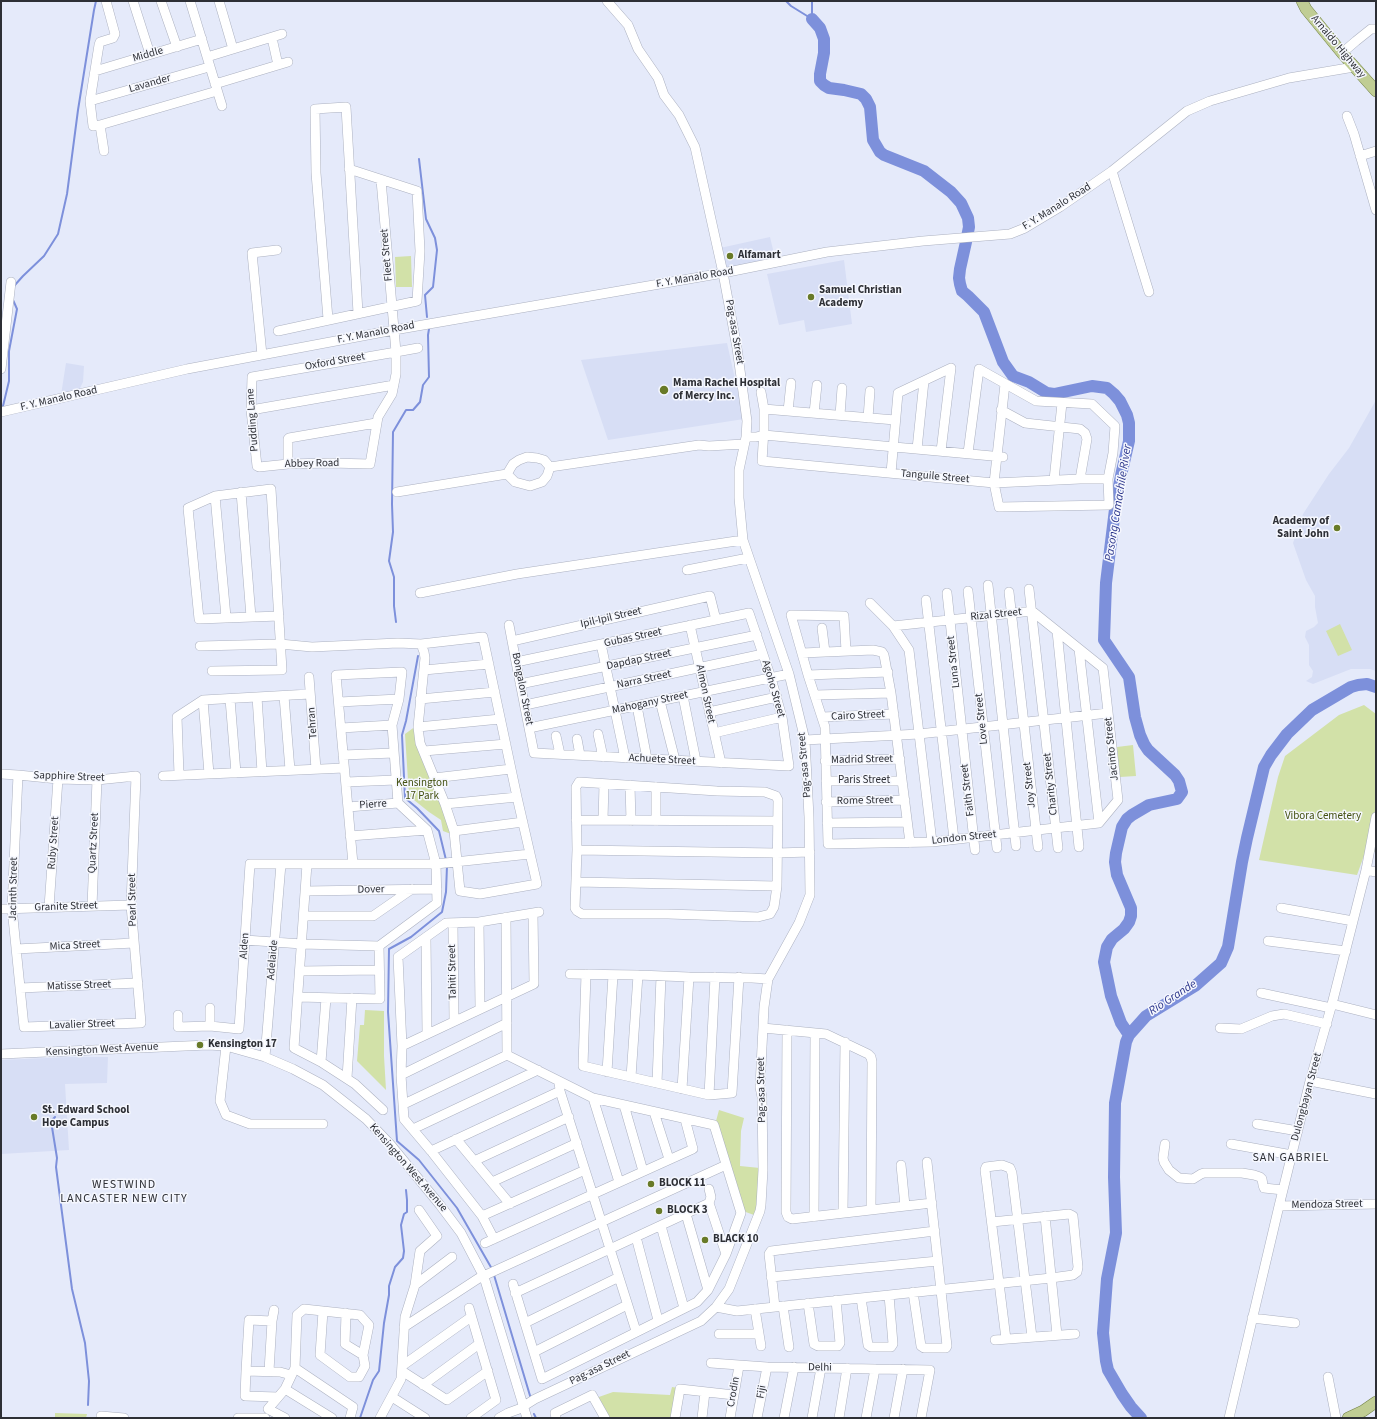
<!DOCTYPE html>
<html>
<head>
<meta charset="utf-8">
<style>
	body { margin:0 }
	#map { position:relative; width:1377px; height:1419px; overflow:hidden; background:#e5eafa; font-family:"Source Sans 3",sans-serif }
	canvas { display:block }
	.frame { position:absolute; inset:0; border:2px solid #2d2f35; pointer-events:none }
</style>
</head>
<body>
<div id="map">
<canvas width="1377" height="1419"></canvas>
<div class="frame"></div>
</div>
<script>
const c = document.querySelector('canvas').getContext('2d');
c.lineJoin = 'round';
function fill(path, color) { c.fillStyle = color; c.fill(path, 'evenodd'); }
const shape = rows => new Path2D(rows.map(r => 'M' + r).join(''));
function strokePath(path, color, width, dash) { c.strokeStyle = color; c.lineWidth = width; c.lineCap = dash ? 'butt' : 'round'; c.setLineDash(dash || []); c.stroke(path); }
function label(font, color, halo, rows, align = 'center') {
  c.font = font + ' "Source Sans 3",sans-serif'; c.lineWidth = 3; c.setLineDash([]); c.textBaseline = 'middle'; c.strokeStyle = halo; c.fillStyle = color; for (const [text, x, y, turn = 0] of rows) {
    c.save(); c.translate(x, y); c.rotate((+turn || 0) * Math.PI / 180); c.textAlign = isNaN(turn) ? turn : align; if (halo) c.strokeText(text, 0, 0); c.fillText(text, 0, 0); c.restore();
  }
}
const built = shape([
	[770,237,775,258,725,269,720,248],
	[844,260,852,324,806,332,804,320,779,325,767,274],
	[727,343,744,419,608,440,581,360],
	[66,363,84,366,83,382,78,392,61,395],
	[1376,400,1376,671,1370,669,1351,669,1313,684,1306,681,1312,677,1313,671,1309,665,1309,645,1305,637,1306,631,1314,627,1318,623,1315,607,1315,596,1306,580,1293,543,1303,514,1329,474,1349,448],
	[70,1057,108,1057,107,1083,65,1084,69,1150,1,1154,1,1060]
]);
const green = shape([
	[411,256,412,287,396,287,395,257],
	[1340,624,1352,650,1338,656,1326,631],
	[1364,705,1376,714,1376,852,1366,850,1357,875,1259,860,1278,777,1285,756,1339,715],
	[416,726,449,825,451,834,443,831,441,820,429,812,409,796,405,734],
	[1133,745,1136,776,1120,777,1117,747],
	[365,1010,384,1011,384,1056,386,1090,357,1061,360,1025,364,1025],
	[719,1110,744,1118,741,1131,740,1166,760,1168,758,1204,754,1215,743,1211,716,1121],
	[672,1387,678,1388,672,1418,606,1418,596,1398,613,1392,670,1395],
	[55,1413,87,1414,86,1418,55,1418]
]);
const stream = shape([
	[786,1,791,6,812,19,812,1],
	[419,159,426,219,435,238,437,250,433,287,425,295,427,317],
	[14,286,23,276,44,256,58,234,67,194,78,110,94,10,96,1],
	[3,406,9,381,9,351,17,309,13,300],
	[396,622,394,606,394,577,389,561,393,532,392,504,393,432,406,410,413,410,420,402,423,385,429,377,428,335,429,329],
	[418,656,406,721,402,735,405,798,417,808,439,831,446,860],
	[447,866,446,892,442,912,411,937,389,949,388,1012,397,1141,419,1160,457,1208,492,1269],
	[55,1117,51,1121,57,1158,56,1167,72,1289,85,1343,89,1381,88,1405],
	[494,1275,531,1399],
	[534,1414,536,1418],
	[360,1418,373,1380,379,1371,384,1323,389,1295,389,1286,395,1267,403,1258,404,1251,401,1225,404,1214,407,1212,407,1200,406,1190]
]);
const river = shape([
	[812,19,820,28,824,39,824,53,820,74,820,81,824,85,829,88,844,90,861,94,866,99,870,107,873,140,880,152,884,155,924,171,951,192,961,203,968,218,969,227,966,242,960,269,959,278,960,284,962,291,968,296,984,312,1003,362,1013,376,1029,382,1047,393,1054,394,1092,386,1107,388,1114,394,1120,401,1127,415,1129,423,1129,441,1122,471,1116,501,1106,583,1104,640,1129,677,1135,717,1140,735,1144,744,1148,750,1175,775,1179,781,1182,792,1177,799,1149,805,1132,815,1127,819,1122,827,1116,853,1115,862,1117,875,1131,908,1131,916,1129,922,1124,929,1112,939,1107,947,1104,962,1111,996,1121,1023,1129,1035],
	[1141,1418,1131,1407,1122,1394,1108,1370,1106,1361,1103,1333,1107,1279,1116,1233,1114,1177,1115,1103,1126,1042,1129,1035,1146,1016,1195,986,1221,963,1228,947,1242,862,1247,838,1264,767,1271,755,1287,734,1312,710,1351,687,1358,685,1367,684,1376,687]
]);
const minor = shape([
	[106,1,115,34,113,38,100,42,99,45,90,101,93,126,100,125,217,91],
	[133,1,150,54],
	[161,1,177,47],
	[190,1,222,106],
	[219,1,233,49],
	[272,38,278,65],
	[1342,53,1356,41,1371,29,1376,29],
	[207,57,282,34],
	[95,71,202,39],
	[215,84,288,62],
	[90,101,209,67],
	[1347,116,1354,134,1376,210],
	[100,125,104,151],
	[1360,156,1376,151],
	[1112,171,1149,292],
	[381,180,396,352,396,374,392,394,378,417,370,464,330,463,288,464,259,467,257,466,251,410,252,377,396,352,418,348],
	[328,319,316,173,315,109,346,107,358,313],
	[278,331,417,301,420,251,417,191,349,169],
	[262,355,252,253,277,250],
	[1,369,11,282],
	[761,392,764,409,764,430,762,461,994,483,1080,479,1108,479],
	[764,409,895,420],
	[251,410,394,385],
	[1001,410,1025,423,1080,429,1085,433,1087,439,1080,479],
	[788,411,791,383],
	[1,412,187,369,394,330,723,273,827,252,923,241,1010,234,1025,228,1060,207,1112,171,1187,111,1210,101,1289,78,1354,67],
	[814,413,817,385],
	[840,415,842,388],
	[868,418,870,391],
	[746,437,756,437,764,435,1003,457],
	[917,449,924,381],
	[941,451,951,368],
	[968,453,979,369,1036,401,1092,404,1115,426,1113,453,1108,479,1109,505,999,507,994,483,1005,384],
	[288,464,288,439,289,438,376,423],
	[550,467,699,445,709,446,744,444],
	[891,473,898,393,951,368],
	[507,474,515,482,530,486,542,482,547,476,550,467],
	[507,474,513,464,519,460,527,457,537,458,544,460,550,467],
	[1054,480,1062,403],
	[241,492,251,617],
	[397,492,507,474],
	[215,496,226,617],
	[687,570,748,558],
	[988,585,1016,846],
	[1029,589,1058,848],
	[968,591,997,848],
	[1009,592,1038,847],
	[420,593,517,574,743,540],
	[947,593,975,850],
	[926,600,954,839],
	[870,603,893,626,909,650,932,842],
	[509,625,516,662,529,728,534,753,789,766,782,717,771,678,749,613,516,662],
	[690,625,721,763],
	[893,626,1032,611,1103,668,1118,800,1099,823],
	[822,628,825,652],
	[1057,631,1079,847],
	[512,641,710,596,716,620],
	[601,644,625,758],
	[200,646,280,644,312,647,398,643,421,644,424,652,425,658,418,727,420,743,445,804,454,831,460,891,480,894,537,884,517,797,483,637,421,644],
	[1079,649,1099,823],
	[846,651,844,616,791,615,808,675,825,727,828,844,932,842,1099,823],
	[802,653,873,650,882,652,884,655,891,693,910,843],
	[424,670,489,664],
	[212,671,282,670,271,489,215,496,188,508,199,619,279,616],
	[808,675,888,672],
	[309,677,316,769],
	[520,684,757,635],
	[815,695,891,693],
	[284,696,290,770],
	[683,696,696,761],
	[257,697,262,772],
	[230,699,236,773],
	[420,699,495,692],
	[203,700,209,774],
	[660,701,675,760],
	[339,702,399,699],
	[525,705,763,654],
	[637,706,647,759],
	[709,712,777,697],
	[822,717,894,714],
	[418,727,500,719],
	[341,728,392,725],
	[529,728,789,674],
	[714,733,782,717],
	[598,734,603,757],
	[556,736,560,754],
	[577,739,580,755],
	[805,740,919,734,1108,713],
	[424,751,506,744],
	[343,755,394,753],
	[825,761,900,759],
	[1,774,18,775,58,779,97,780,136,776,131,905,141,1023,24,1027,12,908,18,775],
	[179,775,177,717,203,700,310,694],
	[163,776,344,768],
	[434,778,511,769],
	[826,781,902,781],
	[346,782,396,780],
	[579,782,717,791,765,792,776,796,778,800,777,886,774,907,770,914,758,917,668,914,582,914,577,911,575,908,577,850,576,787,579,782],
	[630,785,631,821],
	[826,802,905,800],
	[445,804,517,797],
	[348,807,398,803],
	[576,820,777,821],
	[603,820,604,784],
	[656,821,656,787],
	[827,823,907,822],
	[454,831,523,822],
	[350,836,427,830],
	[577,850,777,853,810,852],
	[307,864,294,1048,321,1062,355,1084,383,1110],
	[1366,870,1376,872],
	[576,882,777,886],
	[305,891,437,889],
	[92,906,97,780],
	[49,907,58,779],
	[1281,908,1353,921],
	[1,909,131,905],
	[304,916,373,916,412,889],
	[506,917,507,1055],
	[479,922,480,1009],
	[453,923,454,1021],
	[426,937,427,1034],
	[245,940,302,944,379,946,437,903,436,864,427,830,398,803,392,725,399,699,402,672,336,675,353,864],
	[1268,941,1346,951],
	[16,949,134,943],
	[300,971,379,970],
	[570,974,638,975,689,977,752,978,768,979],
	[586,974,583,1066,709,1095,732,1093,739,977],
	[20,988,138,983],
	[1261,993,1331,1008],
	[298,997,380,999,379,946],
	[1332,1004,1376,1015],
	[178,1015,178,1027,210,1026,239,1029,250,864,436,864,530,854],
	[210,1026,210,1008],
	[763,1028,826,1034,868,1054,871,1057,872,1062,871,1210],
	[1220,1028,1241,1029,1272,1016,1284,1014,1327,1024],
	[787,1030,786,1212,788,1217,792,1219,932,1203],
	[226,1046,220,1101,226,1115,250,1124,323,1124],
	[402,1046,534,984,533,913],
	[1,1054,208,1045,226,1046,265,1057,293,1069,323,1085,366,1119,390,1144,440,1205,461,1233,484,1277,527,1418],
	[507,1055,593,1098,714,1125,741,1213,726,1254,708,1290,697,1302,542,1379,513,1284],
	[265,1057,281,864],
	[321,1062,326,998],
	[607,1072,613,975],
	[401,1075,507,1023],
	[631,1077,638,975],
	[347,1078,352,998],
	[559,1081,560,1091,636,1331],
	[1310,1081,1376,1094],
	[657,1083,661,976],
	[682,1089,689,977],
	[709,1095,715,977],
	[593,1098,619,1182],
	[404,1104,507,1055],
	[624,1105,643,1171],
	[654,1112,669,1159],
	[1257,1124,1298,1131],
	[413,1129,538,1070],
	[456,1139,510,1204],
	[1165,1144,1163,1158,1164,1162,1169,1170,1179,1178,1193,1179,1201,1174,1204,1173,1242,1173,1254,1175,1260,1177,1262,1179,1263,1185,1264,1188,1283,1190],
	[1231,1144,1292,1155],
	[431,1151,560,1091],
	[474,1161,569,1117],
	[901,1165,905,1206],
	[492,1182,577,1143],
	[709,1189,711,1197,709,1203,726,1254],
	[1279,1206,1376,1204],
	[843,1213,845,1042],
	[686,1214,708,1290],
	[482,1216,585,1170],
	[1045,1216,1057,1335],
	[814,1217,815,1033],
	[661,1226,684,1308],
	[636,1237,658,1320],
	[494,1239,482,1216,431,1151,404,1119,401,1075,402,1046,398,957,446,923,479,922,539,912],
	[485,1243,693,1149,685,1119],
	[771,1277,938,1261],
	[415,1285,452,1257],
	[913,1292,921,1346,924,1348,946,1348,947,1346,927,1162],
	[515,1293,709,1203],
	[861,1298,868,1345,871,1347,891,1347,893,1344,889,1295],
	[808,1303,814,1344,818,1346,838,1346,840,1343,836,1300],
	[783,1306,789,1347],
	[716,1307,737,1311,1051,1278,1073,1275,1077,1272,1078,1267,1073,1216,1069,1214,992,1222],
	[775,1307,769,1254,771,1251,935,1231],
	[469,1308,496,1400,471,1418],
	[755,1309,761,1346],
	[346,1313,345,1344,363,1355],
	[1252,1318,1295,1323],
	[272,1321,274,1310],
	[525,1323,619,1277],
	[404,1327,479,1278,726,1165],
	[719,1334,759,1334],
	[1006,1339,985,1170,986,1167,1002,1165,1010,1168,1012,1173,1032,1337],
	[995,1340,1075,1334],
	[534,1352,627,1305],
	[711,1363,767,1367,930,1370,921,1418],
	[402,1366,471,1317],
	[295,1368,297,1315,304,1309,360,1315,369,1325,363,1355,365,1366,359,1377,350,1377,320,1355,323,1311],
	[246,1371,249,1320,272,1321,269,1371],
	[402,1371,447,1400,488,1371],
	[1328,1377,1336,1418],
	[423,1385,479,1344],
	[285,1389,295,1368,353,1407,350,1418],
	[278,1397,245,1396,246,1371,280,1372,291,1375],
	[392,1397,425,1418],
	[101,1416,124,1418],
	[238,1418,265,1418],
	[285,1418,268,1409,285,1389,332,1418],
	[380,1418,401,1379,405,1317,415,1285,420,1251,437,1236,419,1210],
	[499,1418,508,1413,519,1409,535,1399,701,1321,716,1307,729,1289,760,1211,761,1205,763,1170,762,1097,760,1087,764,1007,768,979,799,923,810,895,809,817,805,740,789,674,743,540,739,498,739,470,746,437,747,421,737,348,723,273,695,147,679,115,664,95,658,78,638,49,628,25,607,1],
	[556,1418,555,1413,592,1395,605,1418],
	[675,1418,680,1389,734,1395],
	[702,1418,705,1392],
	[730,1418,739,1366],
	[757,1418,767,1367],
	[784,1418,794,1367],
	[812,1418,821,1368],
	[839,1418,847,1368],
	[866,1418,875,1369],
	[894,1418,903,1369],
	[1229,1418,1279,1206,1310,1081,1332,1004,1366,870,1376,817]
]);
const major = shape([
	[1302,1,1306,9,1342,53,1376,91],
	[1348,1418,1363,1411,1376,1402]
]);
const markers = [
	[730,256,4,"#687a28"],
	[811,297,4,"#687a28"],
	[664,390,5,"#687a28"],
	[1337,528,4,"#687a28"],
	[200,1045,4,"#687a28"],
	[34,1117,4,"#687a28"],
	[651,1184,4,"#687a28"],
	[659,1211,4,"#687a28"],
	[705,1240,4,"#687a28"]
];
const streetNames = [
	["Arnaldo Highway",1338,47,50],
	["Middle",148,55,-16],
	["Lavander",150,84,-16],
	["F. Y. Manalo Road",1057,207,-32],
	["Fleet Street",387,255,-95],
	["F. Y. Manalo Road",695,278,-10],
	["Pag-asa Street",734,332,80],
	["F. Y. Manalo Road",376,333,-11],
	["Oxford Street",335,362,-10],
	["F. Y. Manalo Road",59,399,-13],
	["Pudding Lane",253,420,-94],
	["Abbey Road",312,464,-1],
	["Tanguile Street",935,477,5],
	["Rizal Street",996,615,-6],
	["Ipil-Ipil Street",611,618,-13],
	["Gubas Street",633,638,-12],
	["Dapdap Street",639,660,-12],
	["Luna Street",954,662,-96],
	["Narra Street",644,680,-12],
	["Bongalon Street",522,689,79],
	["Agoho Street",773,689,74],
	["Almon Street",705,694,78],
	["Mahogany Street",650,703,-12],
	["Cairo Street",858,716,-3],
	["Love Street",982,719,-96],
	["Tehran",313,723,-94],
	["Jacinto Street",1112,749,-96],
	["Achuete Street",662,760,3],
	["Madrid Street",862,760,-1],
	["Pag-asa Street",805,765,-95],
	["Sapphire Street",69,777,2],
	["Paris Street",864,781],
	["Charity Street",1051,784,-96],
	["Joy Street",1030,785,-96],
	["Faith Street",968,790,-97],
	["Rome Street",865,801,-1],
	["Pierre",373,805,-4],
	["London Street",964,838,-6],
	["Ruby Street",54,843,-86],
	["Quartz Street",94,843,-87],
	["Jacinth Street",14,889,-89],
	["Dover",371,890,-1],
	["Pearl Street",133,900,-91],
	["Granite Street",66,907,-2],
	["Mica Street",75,946,-3],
	["Alden",245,946,-86],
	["Adelaide",273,960,-85],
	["Tahiti Street",453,972,-91],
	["Matisse Street",79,986,-2],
	["Lavalier Street",82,1025,-2],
	["Kensington West Avenue",102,1050,-3],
	["Pag-asa Street",762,1090,-91],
	["Dulongbayan Street",1307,1097,-75],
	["Kensington West Avenue",408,1168,49],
	["Mendoza Street",1327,1205,-1],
	["Pag-asa Street",600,1368,-26],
	["Delhi",820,1368,1],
	["Crodin",734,1392,-80],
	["Fiji",762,1392,-80]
];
const poiNames = [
	["Alfamart",738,256],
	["Samuel Christian",819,291],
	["Academy",819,304],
	["Mama Rachel Hospital",673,384],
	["of Mercy Inc.",673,397],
	["Academy of",1329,522,"right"],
	["Saint John",1329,535,"right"],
	["Kensington 17",208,1045],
	["St. Edward School",42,1111],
	["Hope Campus",42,1124],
	["BLOCK 11",659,1184],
	["BLOCK 3",667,1211],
	["BLACK 10",713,1240]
];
const parkNames = [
	["Kensington",422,784],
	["17 Park",422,797],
	["Vibora Cemetery",1323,817]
];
const waterNames = [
	["Pasong Camachile River",1119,503,-81],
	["Rio Grande",1173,998,-33]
];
const neighbourhoodNames = [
	["SAN GABRIEL",1291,1158],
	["WESTWIND",124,1185],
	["LANCASTER NEW CITY",124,1199]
];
fill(built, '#d7def5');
fill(green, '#d2e1a8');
strokePath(stream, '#7d90db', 2);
strokePath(river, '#7d90db', 12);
strokePath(minor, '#acb1c0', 10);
strokePath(major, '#718045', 12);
strokePath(minor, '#fff', 9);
strokePath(major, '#c0cd94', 11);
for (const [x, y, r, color] of markers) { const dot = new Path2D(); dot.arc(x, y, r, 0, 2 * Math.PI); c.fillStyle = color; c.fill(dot); strokePath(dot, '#f5f7fe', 1.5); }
label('11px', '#2d2f35', '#f5f7fe', streetNames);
label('bold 11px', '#2d2f35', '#f5f7fe', poiNames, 'left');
label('11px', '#435010', '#f5f7fe', parkNames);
label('italic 12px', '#2a348b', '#f5f7fe', waterNames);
c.letterSpacing = '1px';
label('12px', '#2d2f35', '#f5f7fe', neighbourhoodNames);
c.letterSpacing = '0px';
</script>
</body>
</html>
